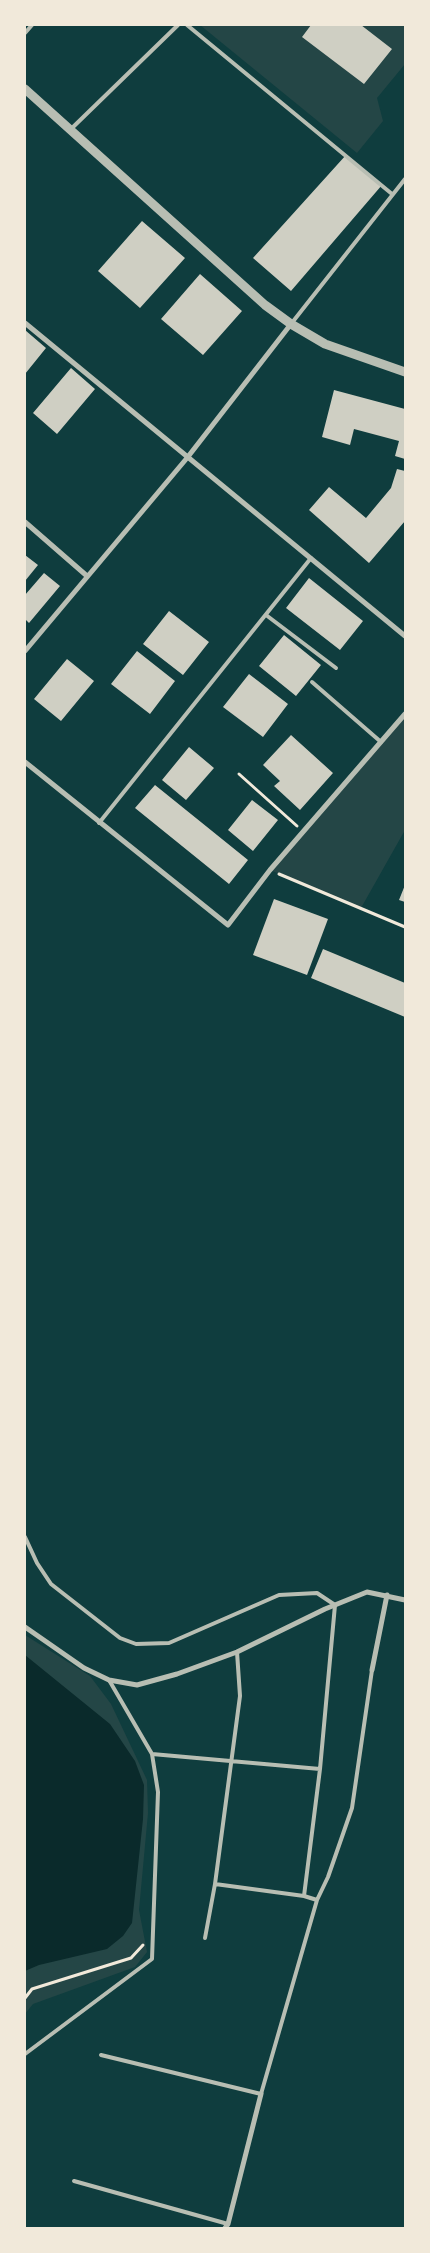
<!DOCTYPE html>
<html>
<head>
<meta charset="utf-8">
<style>
	body { margin:0 }
	#map { position:relative; width:430px; height:2253px; overflow:hidden; background:#0f3d3e; font-family:Commissioner,sans-serif }
	canvas { display:block }
	.frame { position:absolute; inset:0; border:26px solid #f1e9da; pointer-events:none }
</style>
</head>
<body>
<div id="map">
<canvas width="430" height="2253"></canvas>
<div class="frame"></div>
</div>
<script>
const c = document.querySelector('canvas').getContext('2d');
c.lineJoin = 'round';
function fill(path, color) { c.fillStyle = color; c.fill(path, 'evenodd'); }
const shape = rows => new Path2D(rows.map(r => 'M' + r).join(''));
function strokePath(path, color, width, dash) { c.strokeStyle = color; c.lineWidth = width; c.lineCap = dash ? 'butt' : 'round'; c.setLineDash(dash || []); c.stroke(path); }
const green = shape([
	[200,25,405,25,405,64,377,98,383,121,357,153],
	[405,714,405,830,361,908,270,870],
	[25,1635,90,1676,111,1704,147,1780,148,1813,139,1910,147,1952,135,1967,33,2004,25,2014]
]);
const water = shape([
	[25,1655,110,1724,135,1761,144,1785,143,1819,132,1923,123,1936,107,1949,39,1965,25,1971]
]);
const building = shape([
	[311,25,361,25,392,49,364,84,302,37],
	[346,155,382,185,291,291,253,258],
	[142,221,185,258,140,308,98,271],
	[200,274,242,311,203,355,161,319],
	[25,330,46,348,25,374],
	[71,368,95,389,57,434,33,413],
	[334,390,405,409,405,459,395,456,399,441,354,429,350,445,322,437],
	[397,469,405,471,405,521,369,563,309,510,329,487,366,518,391,488],
	[25,555,38,565,25,581],
	[44,573,60,586,29,623,25,619,25,595],
	[309,578,363,621,340,650,286,608],
	[169,611,209,642,183,675,143,644],
	[284,635,321,665,296,696,259,666],
	[137,651,175,681,150,714,111,684],
	[67,659,94,681,61,721,34,699],
	[249,674,288,704,263,737,223,707],
	[291,735,333,773,300,810,274,786,280,781,263,765],
	[189,747,214,768,186,800,162,780],
	[155,785,248,860,229,884,135,808],
	[252,800,278,820,253,851,228,830],
	[405,885,405,902,399,900],
	[274,899,328,919,307,975,253,955],
	[323,949,405,983,405,1017,311,978]
]);
const path = shape([
	[239,774,297,826],
	[279,874,405,927],
	[25,1998,32,1989,131,1958,143,1945]
]);
const service = shape([
	[187,25,392,194],
	[25,33,32,25],
	[71,129,178,25],
	[291,324,405,179],
	[266,615,336,668],
	[312,682,381,742],
	[99,823,311,558],
	[25,1537,37,1563,51,1584,120,1638,136,1644,169,1643,279,1595,317,1593,335,1605,320,1769,304,1896],
	[152,1754,320,1769],
	[215,1884,304,1896,317,1900],
	[205,1938,215,1884,240,1696,237,1652],
	[25,2054,152,1959,158,1792,152,1754,109,1680],
	[101,2055,261,2094,317,1900,328,1877,352,1808,372,1670],
	[74,2181,228,2224]
]);
const minor = shape([
	[25,323,405,636],
	[25,522,87,576],
	[25,651,187,458,291,324],
	[25,762,228,925,270,870,405,714],
	[25,1627,84,1668,109,1680,137,1685,177,1674,237,1652,325,1609,367,1592,405,1600],
	[372,1670,387,1595],
	[225,2228,228,2224,261,2094]
]);
const tertiary = shape([
	[25,89,265,305,291,324,325,344,405,372]
]);
fill(green, '#244646');
fill(water, '#0a2a2b');
fill(building, '#cfcfc3');
strokePath(path, '#f1e9da', 3);
strokePath(service, '#b8beb3', 4);
strokePath(minor, '#b8beb3', 5);
strokePath(tertiary, '#b8beb3', 9);
</script>
</body>
</html>
